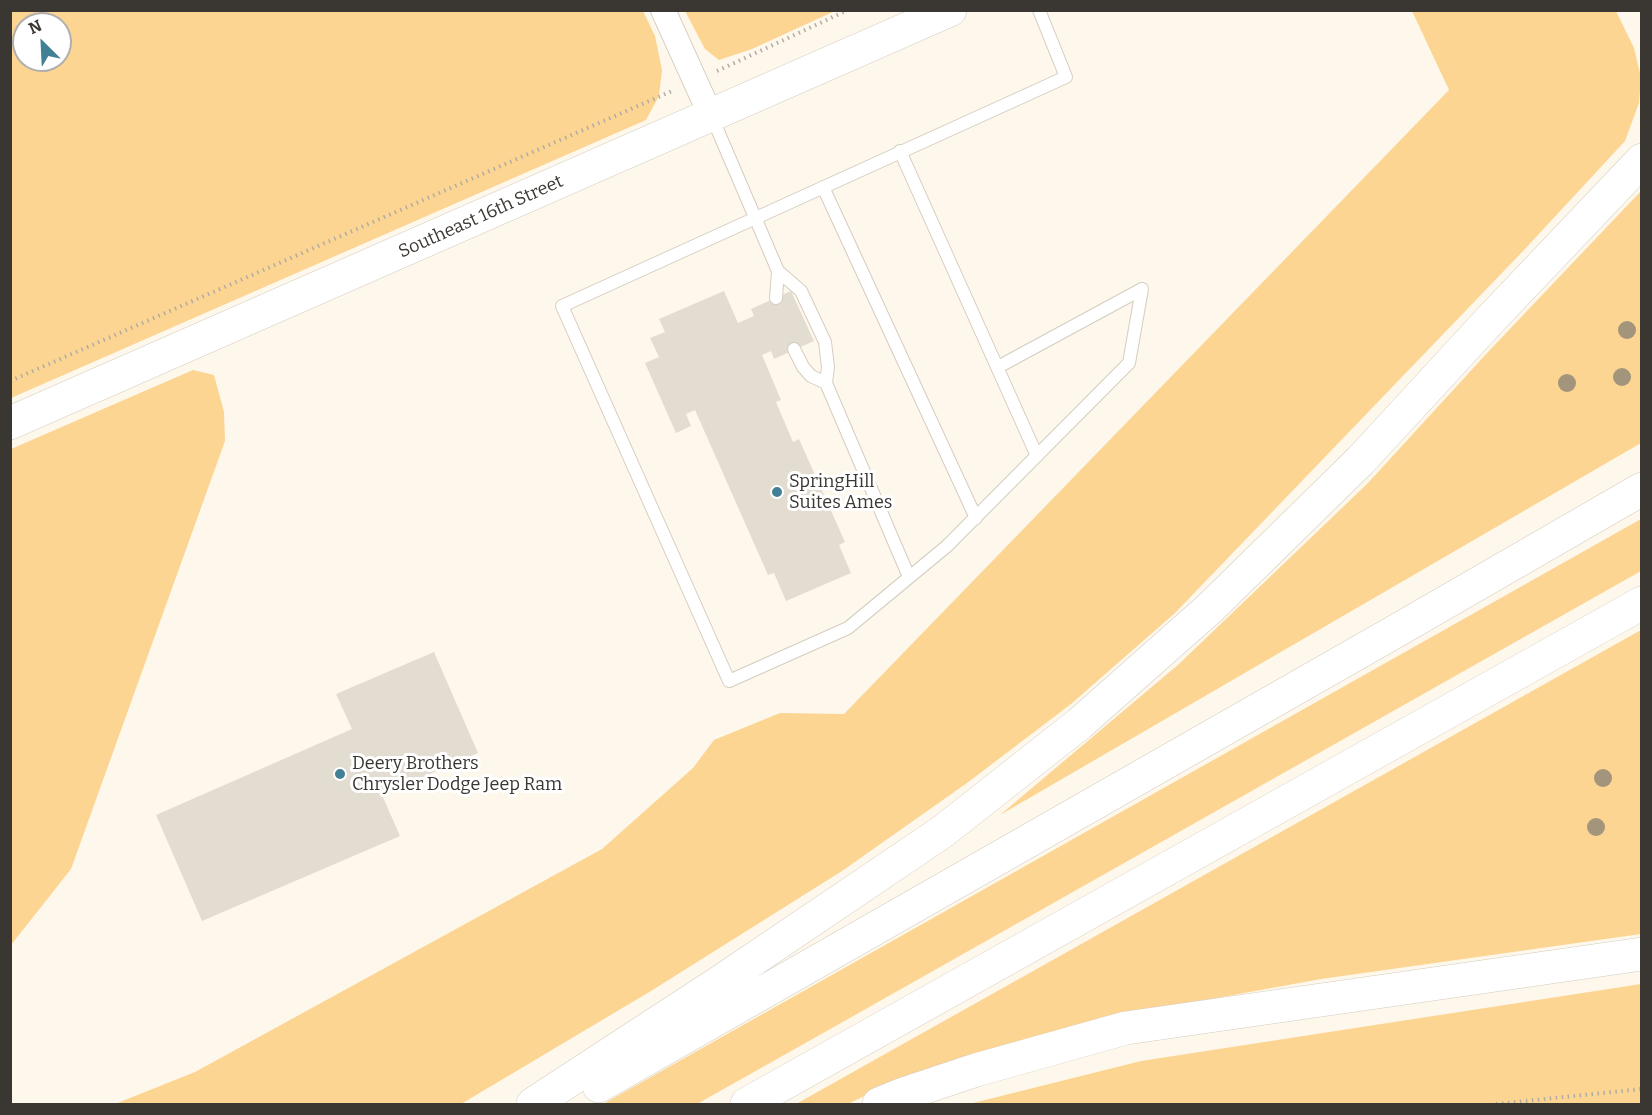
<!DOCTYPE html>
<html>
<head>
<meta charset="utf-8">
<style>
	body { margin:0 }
	#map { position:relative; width:1652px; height:1115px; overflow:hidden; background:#fef7eb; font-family:Bitter,serif }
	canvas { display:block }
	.frame { position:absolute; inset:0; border:12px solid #3a3733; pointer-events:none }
	.north { position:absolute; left:12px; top:12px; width:60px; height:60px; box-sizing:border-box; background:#fff; border:2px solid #b0afad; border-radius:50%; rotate:336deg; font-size:16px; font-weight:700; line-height:24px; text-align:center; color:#3a3733 }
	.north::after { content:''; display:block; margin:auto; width:21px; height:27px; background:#418095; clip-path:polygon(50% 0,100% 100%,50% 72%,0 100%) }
</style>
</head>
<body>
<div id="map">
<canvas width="1652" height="1115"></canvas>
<div class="frame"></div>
<div class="north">N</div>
</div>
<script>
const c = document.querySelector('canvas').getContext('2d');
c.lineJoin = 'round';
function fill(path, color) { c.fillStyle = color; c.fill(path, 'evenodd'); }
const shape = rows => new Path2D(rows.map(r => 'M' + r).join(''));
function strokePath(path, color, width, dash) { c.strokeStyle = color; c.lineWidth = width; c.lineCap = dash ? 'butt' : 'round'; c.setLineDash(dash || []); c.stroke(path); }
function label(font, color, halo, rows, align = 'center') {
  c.font = font + ' Bitter,serif'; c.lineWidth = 6; c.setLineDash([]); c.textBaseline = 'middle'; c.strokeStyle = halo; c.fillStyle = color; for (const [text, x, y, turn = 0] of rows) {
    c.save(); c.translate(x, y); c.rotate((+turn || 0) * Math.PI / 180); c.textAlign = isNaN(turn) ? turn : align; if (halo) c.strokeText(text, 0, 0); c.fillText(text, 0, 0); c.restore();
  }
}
const green = shape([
	[10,11,643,11,655,36,662,70,659,96,646,120,11,398],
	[24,24,60,24,60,60,24,60],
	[685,11,835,11,752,49,719,60,705,49],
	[1412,11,1616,11,1634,48,1641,77,1639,103,1625,141,1524,250,1175,613,1071,704,967,783,842,871,651,991,461,1104,115,1104,195,1072,602,849,693,768,714,740,780,713,844,714,1449,90],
	[1641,191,1641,443,1000,815,1179,664,1368,483,1488,352],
	[193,370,214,375,224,412,225,441,71,869,11,945,11,449],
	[1641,519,1641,571,825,1032,697,1104,603,1104],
	[1641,630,1641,934,1321,979,1118,1016,887,1085,848,1104,796,1104],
	[1641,984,1641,1104,969,1104,1141,1061]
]);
const building = shape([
	[724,291,738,323,754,316,751,309,791,291,814,341,774,359,771,351,762,355,781,400,776,402,793,442,799,439,845,542,839,545,851,573,786,601,774,573,768,575,695,410,686,414,691,426,676,433,645,363,659,357,650,338,665,332,659,319],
	[434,652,478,753,382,795,400,836,202,921,156,815,352,729,336,694]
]);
const path = shape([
	[717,71,848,10],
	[10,381,672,91],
	[1496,1104,1642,1089]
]);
const lane = shape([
	[1039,10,1066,77,562,306,729,681,848,628,947,546,1129,363,1142,289],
	[712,117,778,271,801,291,825,342,828,367,826,383,909,577],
	[900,151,1037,456],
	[823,187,976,518],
	[776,298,778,271],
	[794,349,803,367,811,376,826,383],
	[998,367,1142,289]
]);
const street = shape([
	[663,10,711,116]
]);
const secondary = shape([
	[10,423,950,10]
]);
const highway = shape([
	[599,1086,1396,631,1642,489],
	[533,1104,720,982,942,832,1079,724,1210,608,1361,460,1490,320,1642,160],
	[747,1104,1642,603],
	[879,1104,901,1095,976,1070,1126,1028,1642,954]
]);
const trees = [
	[1627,330],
	[1622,377],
	[1567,383],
	[1603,778],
	[1596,827]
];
const markers = [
	[777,492,6,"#418095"],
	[340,774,6,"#418095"]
];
const streetNames = [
	["Southeast 16th Street",481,217,-24]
];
const poiNames = [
	["SpringHill",789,482],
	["Suites Ames",789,503],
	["Deery Brothers",352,764],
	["Chrysler Dodge Jeep Ram",352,785]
];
fill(green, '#fcd592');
fill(building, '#e3dcd0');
strokePath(lane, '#d4cdc1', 14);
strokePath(street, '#d4cdc1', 26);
strokePath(secondary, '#d4cdc1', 34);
strokePath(highway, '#d4cdc1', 34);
strokePath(path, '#b2aca3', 4, [1.5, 4.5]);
strokePath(lane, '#fff', 12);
strokePath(street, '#fff', 24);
strokePath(secondary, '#fff', 33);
strokePath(highway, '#fff', 33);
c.fillStyle = '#a3957b';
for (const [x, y] of trees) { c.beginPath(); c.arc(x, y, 9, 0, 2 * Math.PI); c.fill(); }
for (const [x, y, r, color] of markers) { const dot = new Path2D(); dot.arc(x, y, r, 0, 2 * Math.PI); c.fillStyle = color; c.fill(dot); strokePath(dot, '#fff', 2); }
label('18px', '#3a3733', '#fff', streetNames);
label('18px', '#3a3733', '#fff', poiNames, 'left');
</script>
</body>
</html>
